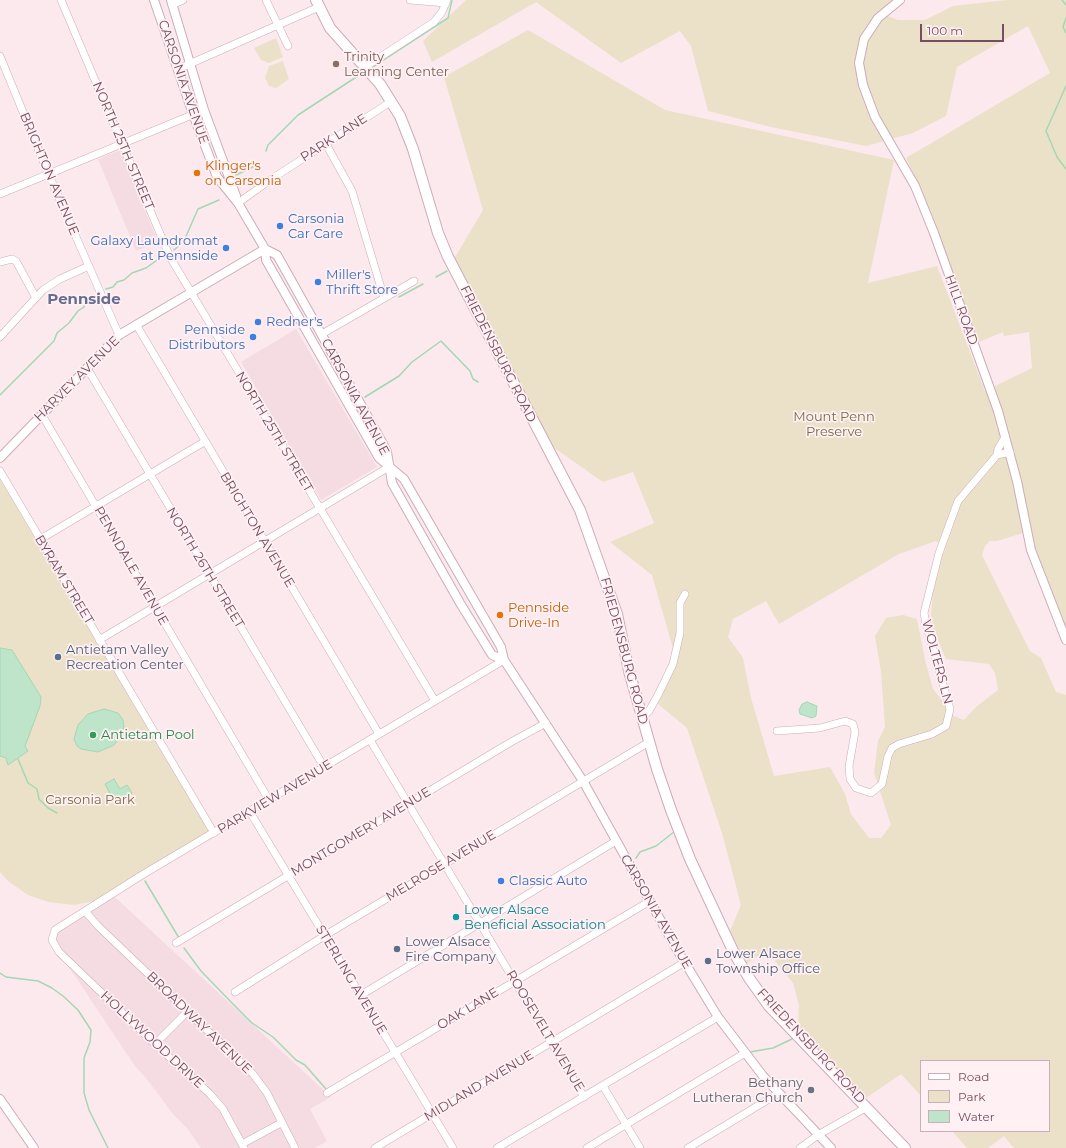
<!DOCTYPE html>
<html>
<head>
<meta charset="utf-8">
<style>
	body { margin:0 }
	#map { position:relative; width:1066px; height:1148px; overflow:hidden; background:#fce9ee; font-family:Montserrat,sans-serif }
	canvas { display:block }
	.legend { position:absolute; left:920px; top:1060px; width:130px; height:72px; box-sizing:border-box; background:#fef0f3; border:1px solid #c8afb9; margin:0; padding:5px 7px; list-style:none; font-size:12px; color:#764d61 }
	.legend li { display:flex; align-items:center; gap:8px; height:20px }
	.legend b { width:20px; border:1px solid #c8afb9 }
	.scale { position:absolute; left:920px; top:24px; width:84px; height:18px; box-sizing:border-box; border:2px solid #764d61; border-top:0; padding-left:5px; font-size:12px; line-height:14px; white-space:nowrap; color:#764d61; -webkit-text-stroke:3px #fef0f3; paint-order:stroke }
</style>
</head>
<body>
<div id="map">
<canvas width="1066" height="1148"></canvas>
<ul class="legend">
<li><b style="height:5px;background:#fff"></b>Road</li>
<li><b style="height:11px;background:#eae1c8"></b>Park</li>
<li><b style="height:11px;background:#bee5c9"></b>Water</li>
</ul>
<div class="scale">100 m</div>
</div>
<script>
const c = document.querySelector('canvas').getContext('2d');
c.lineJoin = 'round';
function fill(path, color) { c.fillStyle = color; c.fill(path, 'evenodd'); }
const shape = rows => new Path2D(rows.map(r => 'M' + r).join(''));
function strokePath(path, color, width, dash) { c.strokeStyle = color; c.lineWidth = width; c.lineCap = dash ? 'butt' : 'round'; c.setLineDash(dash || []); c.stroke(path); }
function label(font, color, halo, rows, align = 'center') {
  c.font = font + ' Montserrat,sans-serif'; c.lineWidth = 3.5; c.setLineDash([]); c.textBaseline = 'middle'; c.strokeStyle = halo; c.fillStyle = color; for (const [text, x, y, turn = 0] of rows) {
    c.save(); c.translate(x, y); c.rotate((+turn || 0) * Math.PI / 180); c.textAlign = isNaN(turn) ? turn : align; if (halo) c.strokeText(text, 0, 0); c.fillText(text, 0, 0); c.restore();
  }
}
const residential = shape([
	[120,150,158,242,136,251,98,159],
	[296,329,377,467,321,500,241,362],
	[111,895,117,899,331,1097,310,1109,327,1141,315,1148,201,1148,187,1128,173,1114,146,1078,135,1066,59,952,53,936]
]);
const green = shape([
	[466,0,895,0,880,13,898,20,925,20,953,6,1007,0,1066,0,1066,646,1048,603,1023,533,997,541,990,541,985,546,982,555,1030,651,1041,658,1056,692,1066,695,1066,1148,1014,1148,1004,1136,988,1148,967,1148,952,1131,1049,1131,1049,1061,921,1061,921,1096,901,1074,866,1098,798,1030,799,1005,793,983,766,950,746,964,730,931,741,905,722,833,687,728,658,704,674,652,652,575,610,542,654,523,633,472,603,482,553,447,454,259,483,210,444,77,528,30,665,110,894,160,868,283,937,266,985,391,1032,368,1029,332,1004,336,1003,332,979,342,920,187,906,158,1050,73,1028,26,957,67,946,116,913,133,866,146,771,127,708,111,691,46,680,31,621,63,536,2,432,62,423,41],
	[936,541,945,547,933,592,931,613,932,627,946,659,989,664,995,673,998,690,976,707,964,720,954,716,933,689,925,660,917,619,903,615,886,618,875,636,881,672,885,727,878,741,874,773,891,825,881,838,869,838,851,814,845,794,830,767,774,776,751,698,743,658,728,637,733,619,766,601,779,624,899,554],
	[276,38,283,57,269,63,261,60,254,48],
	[283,61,289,79,276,88,269,86,265,78,269,66],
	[0,471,214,833,94,901,74,905,48,902,28,895,8,881,0,872]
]);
const water = shape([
	[0,648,12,650,41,697,40,706,25,746,28,751,8,765,6,758,0,756,0,648],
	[807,702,817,706,816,716,812,718,800,714,799,710,802,704,807,702],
	[104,709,118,713,123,720,124,727,120,737,114,745,98,752,81,749,77,746,74,739,78,725,88,714,104,709],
	[114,779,120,789,127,785,132,793,115,803,105,784,114,779]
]);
const stream = shape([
	[1062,0,1066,5],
	[1066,18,1063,27,1066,33],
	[371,68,448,18,452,0],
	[1066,86,1046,131,1057,157,1066,169],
	[266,151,268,145,298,115,364,72],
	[236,175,261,163],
	[174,250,184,241,198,209,219,200],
	[436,277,447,271],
	[106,289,113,287,117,282,124,280,132,273,146,268,163,256],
	[399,297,423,284],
	[0,395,54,341,57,333,69,323,78,311,84,307,87,298,95,296],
	[365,397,399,376,412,362,441,341,470,371,473,379,478,382],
	[18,759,28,783,37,789,39,799,48,808,57,813],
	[636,858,640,852,656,846,674,832],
	[145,881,179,938],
	[184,948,201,971,232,1003,252,1023,273,1037,296,1060,305,1065,326,1089],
	[0,973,6,977,38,981,52,988,63,996,78,1010,91,1030,90,1042,84,1058,84,1093,89,1110,108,1148],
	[750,1052,773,1048,792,1039]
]);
const minor = shape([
	[61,0,170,257,435,701],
	[266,0,288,46],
	[410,0,446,3],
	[172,5,183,0],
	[0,56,48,173,119,335],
	[365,67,434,22,442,12,447,0],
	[178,69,319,7],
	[326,144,352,191,384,298],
	[0,194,204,110],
	[238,203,273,178,392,101],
	[0,262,12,259,16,261,36,298],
	[137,326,379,734],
	[322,334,414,281],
	[0,337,43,290,60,279,89,266],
	[87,368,324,767],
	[42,415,269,800],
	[997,455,998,449,1005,437],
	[0,471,214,833],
	[39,540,204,442],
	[99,640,389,467],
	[642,718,649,711,658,695,673,664,680,633,680,603,685,594],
	[777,731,820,728,845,721,853,724,855,732,849,766,850,779,856,788,871,793,882,784,888,756,892,748,899,744,932,734,946,726,950,709,926,624,924,613,939,553,958,501,997,455,1010,452],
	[370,740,584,1097],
	[250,812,453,1148],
	[85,911,98,926,253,1074,267,1093,295,1148],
	[176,943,511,742,546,723],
	[235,992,329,933,649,742],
	[361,995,616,841],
	[155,1044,187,1012],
	[603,1086,640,1148],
	[327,1093,650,901],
	[242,1144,281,1123],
	[244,1148,223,1109,210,1094,155,1044,59,952,52,940,55,930,142,875,504,660],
	[375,1148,685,962],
	[497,1148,718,1017],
	[587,1148,745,1053],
	[688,1148,779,1093],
	[800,1148,818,1135,867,1107]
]);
const tertiary = shape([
	[154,0,193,114,217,177,238,203,265,249,266,260,379,458,404,479,501,647,504,660,583,781,676,948,718,1017,763,1076,831,1148],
	[171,0,204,110,236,196],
	[900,0,878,18,864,39,859,63,863,85,875,117,915,186,934,233,998,411,1017,481,1031,550,1066,640],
	[265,249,277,255,383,444,387,452,392,483,460,603,492,655,504,660],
	[0,458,119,335,265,249],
	[0,1099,34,1148]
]);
const secondary = shape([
	[316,0,330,28,380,84,400,116,413,149,438,233,448,257,580,510,617,614,629,671,657,769,671,810,690,859,734,953,749,978,769,1006,905,1148]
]);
const markers = [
	[336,64,4,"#8d6e63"],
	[197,173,4,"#e8710a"],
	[280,226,4,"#3f7fe0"],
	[226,248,4,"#3f7fe0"],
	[318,282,4,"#3f7fe0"],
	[258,322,4,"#3f7fe0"],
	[253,337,4,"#3f7fe0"],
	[500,615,4,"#e8710a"],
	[58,657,4,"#5c6f8a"],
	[93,735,4,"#2e9e5b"],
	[501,881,4,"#3f7fe0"],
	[456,917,4,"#0f9aa8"],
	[397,949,4,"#5c6f8a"],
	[708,961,4,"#5c6f8a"],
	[811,1090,4,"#6b7280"]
];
const educationNames = [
	["Trinity",344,57],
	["Learning Center",344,72]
];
const streetNames = [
	["CARSONIA AVENUE",183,82,71],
	["PARK LANE",334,138,-33],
	["NORTH 25TH STREET",123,146,67],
	["BRIGHTON AVENUE",49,174,67],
	["HILL ROAD",961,310,70],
	["FRIEDENSBURG ROAD",498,354,63],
	["HARVEY AVENUE",77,379,-45],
	["CARSONIA AVENUE",355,397,62],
	["NORTH 25TH STREET",274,432,59],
	["BRIGHTON AVENUE",257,530,59],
	["PENNDALE AVENUE",131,566,60],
	["NORTH 26TH STREET",205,568,59],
	["BYRAM STREET",64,580,59],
	["FRIEDENSBURG ROAD",624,651,75],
	["WOLTERS LN",937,662,75],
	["PARKVIEW AVENUE",275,797,-31],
	["MONTGOMERY AVENUE",361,832,-31],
	["MELROSE AVENUE",441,866,-31],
	["CARSONIA AVENUE",656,912,60],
	["STERLING AVENUE",351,980,59],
	["OAK LANE",468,1009,-31],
	["BROADWAY AVENUE",199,1023,44],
	["ROOSEVELT AVENUE",545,1031,59],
	["HOLLYWOOD DRIVE",152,1040,43],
	["FRIEDENSBURG ROAD",811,1046,47],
	["MIDLAND AVENUE",479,1086,-31]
];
const foodNames = [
	["Klinger's",205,166],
	["on Carsonia",205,181],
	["Pennside",508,608],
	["Drive-In",508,623]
];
const shopNames = [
	["Carsonia",288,219],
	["Car Care",288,234],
	["Galaxy Laundromat",218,241,"right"],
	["at Pennside",218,256,"right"],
	["Miller's",326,275],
	["Thrift Store",326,290],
	["Redner's",266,322],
	["Pennside",245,330,"right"],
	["Distributors",245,345,"right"],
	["Classic Auto",509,881]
];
const parkNames = [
	["Mount Penn",834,417],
	["Preserve",834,432],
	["Carsonia Park",90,800]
];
const serviceNames = [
	["Antietam Valley",66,650],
	["Recreation Center",66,665],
	["Lower Alsace",405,942],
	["Fire Company",405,957],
	["Lower Alsace",716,954],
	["Township Office",716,969]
];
const leisureNames = [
	["Antietam Pool",101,735]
];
const cultureNames = [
	["Lower Alsace",464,910],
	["Beneficial Association",464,925]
];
const worshipNames = [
	["Bethany",803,1083],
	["Lutheran Church",803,1098]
];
const quarterNames = [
	["Pennside",84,300]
];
fill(residential, '#f5dbe2');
fill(green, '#eae1c8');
fill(water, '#bee5c9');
strokePath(water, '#a4d7b4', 1);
strokePath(stream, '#a4d7b4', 1.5);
strokePath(minor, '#ccacb9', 8);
strokePath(tertiary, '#ccacb9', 10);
strokePath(secondary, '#ceabb9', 12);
strokePath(minor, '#fff', 7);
strokePath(tertiary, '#fff', 8);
strokePath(secondary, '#fff', 10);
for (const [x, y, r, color] of markers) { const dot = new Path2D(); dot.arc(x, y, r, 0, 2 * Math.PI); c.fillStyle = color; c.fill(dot); strokePath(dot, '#fef0f3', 1.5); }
label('13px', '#785e54', '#fef0f3', educationNames, 'left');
label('13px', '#764d61', '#fef0f3', streetNames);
label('13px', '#c56008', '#fef0f3', foodNames, 'left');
label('13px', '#366cbe', '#fef0f3', shopNames, 'left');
label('13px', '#756e42', '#fef0f3', parkNames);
label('13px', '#4e5e75', '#fef0f3', serviceNames, 'left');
label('13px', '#27864d', '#fef0f3', leisureNames, 'left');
label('13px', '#0d838f', '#fef0f3', cultureNames, 'left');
label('13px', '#5b616d', '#fef0f3', worshipNames, 'right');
label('bold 15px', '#666d91', '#fef0f3', quarterNames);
</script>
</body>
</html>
